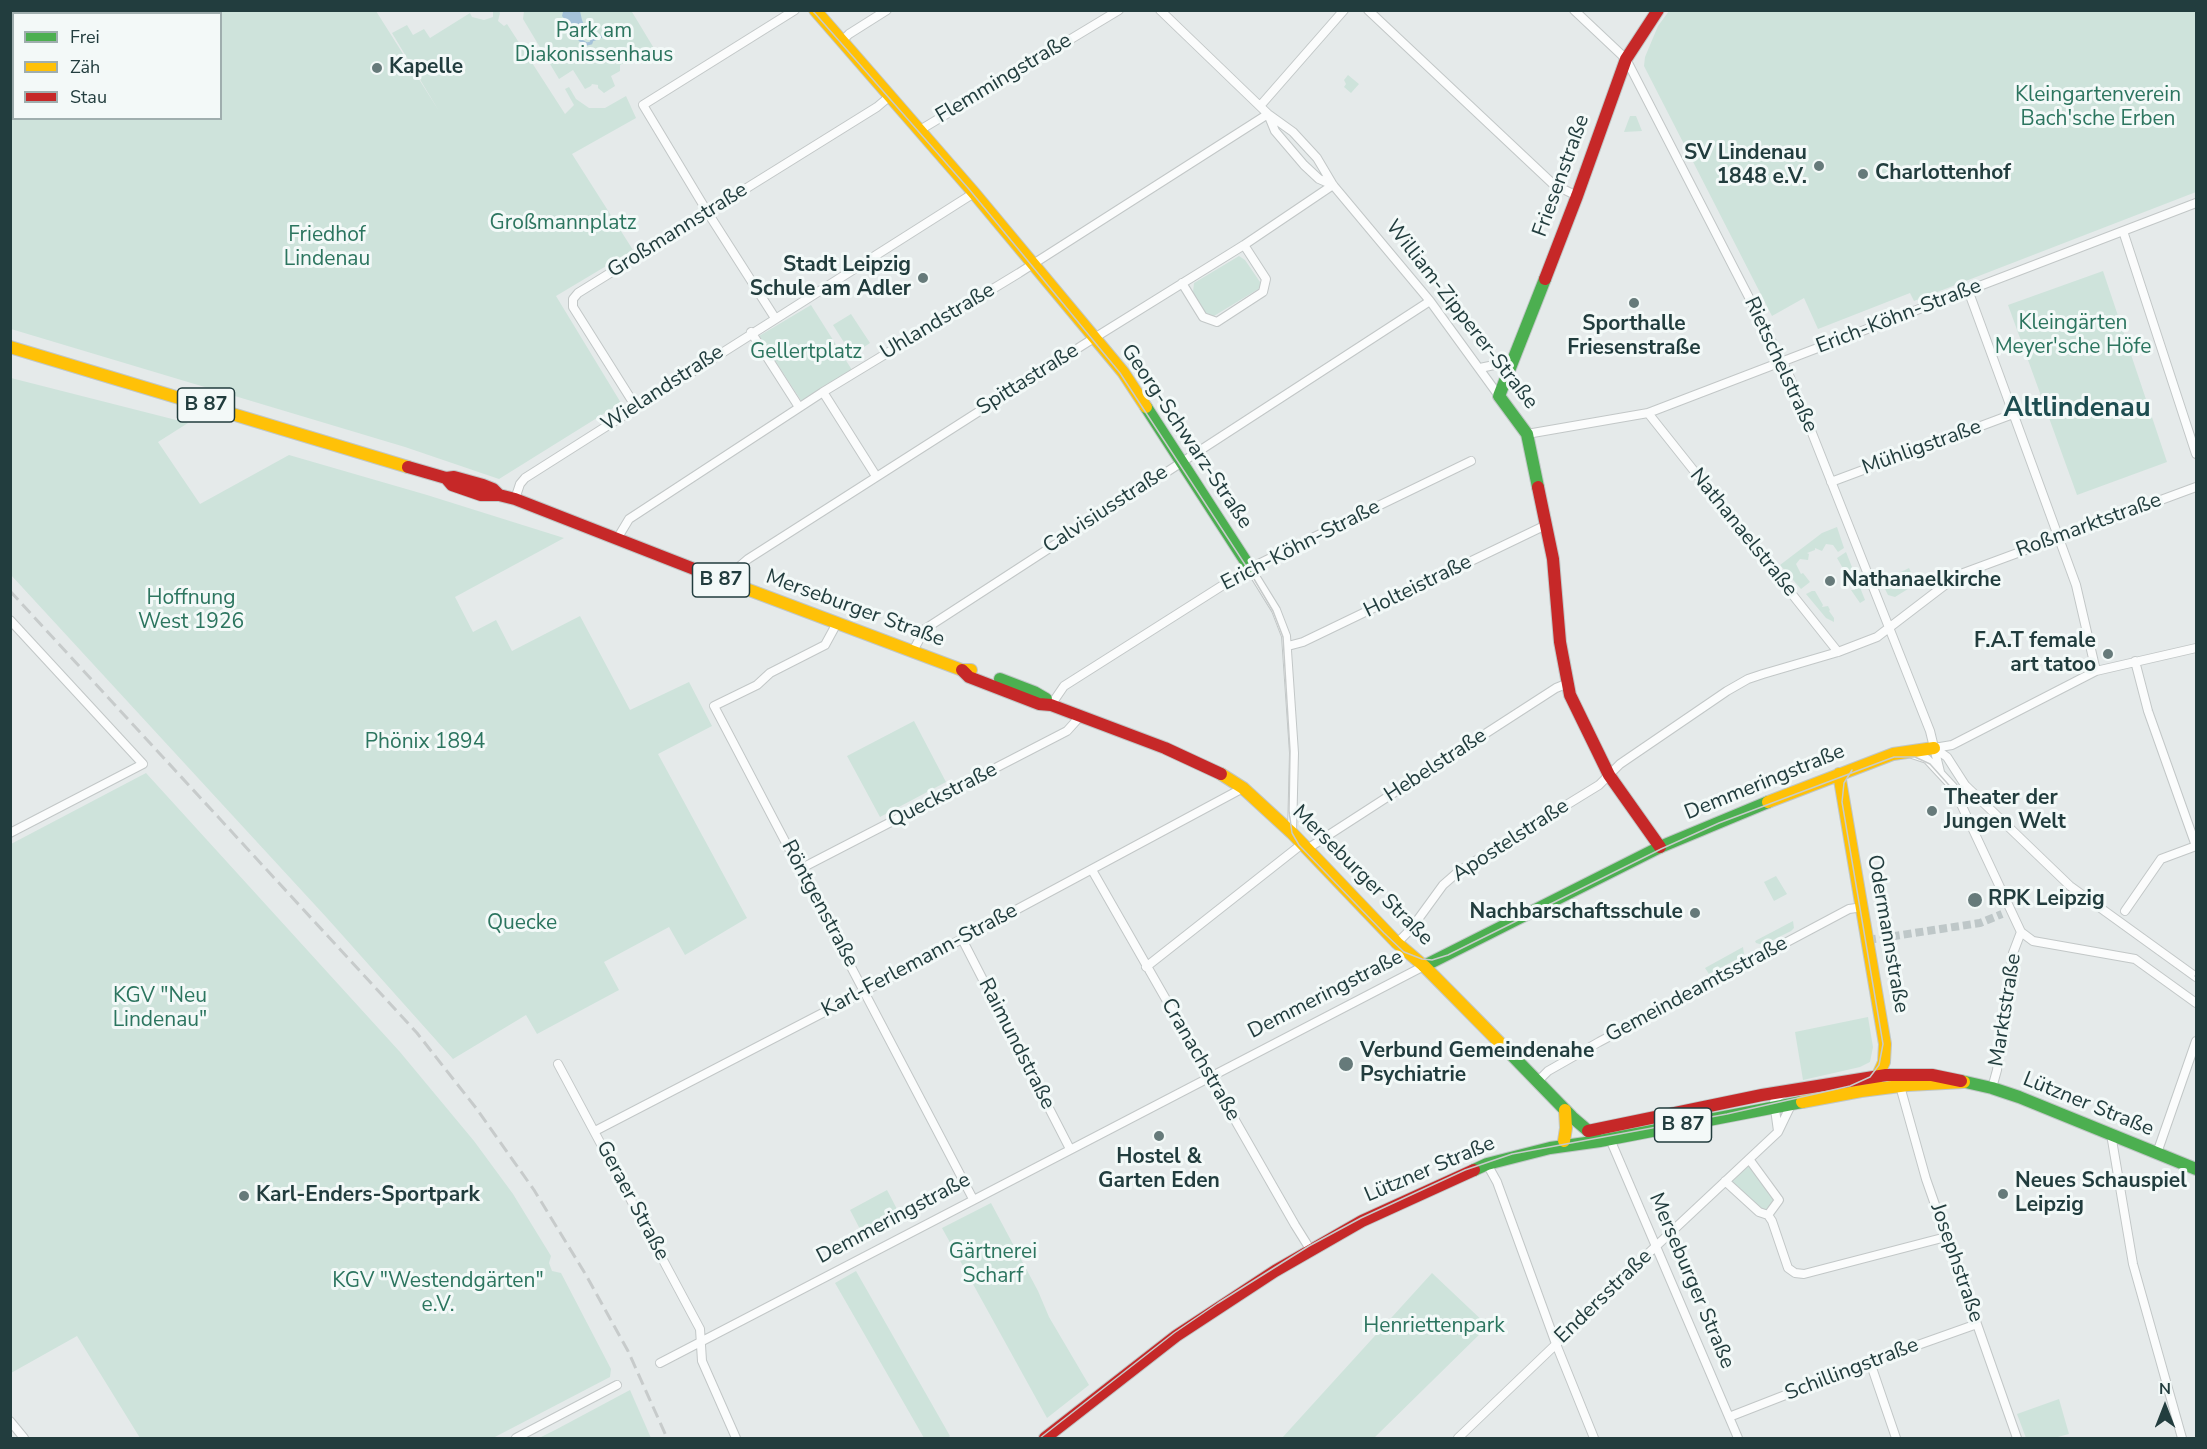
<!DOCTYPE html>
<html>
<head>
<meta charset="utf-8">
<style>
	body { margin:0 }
	#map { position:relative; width:2207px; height:1449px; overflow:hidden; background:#e5eaea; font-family:"Nunito Sans",sans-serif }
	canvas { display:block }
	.frame { position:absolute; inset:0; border:12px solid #223d3e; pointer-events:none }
	.legend { position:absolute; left:12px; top:12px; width:210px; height:108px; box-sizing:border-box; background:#f3f9f8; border:2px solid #9faeae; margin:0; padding:8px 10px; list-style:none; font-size:18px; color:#223d3e }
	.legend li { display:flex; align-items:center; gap:12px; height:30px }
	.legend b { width:30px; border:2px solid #9faeae }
	.north { position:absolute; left:2135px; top:1377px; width:60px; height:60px; -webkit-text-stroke:4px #f3f9f8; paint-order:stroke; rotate:0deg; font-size:16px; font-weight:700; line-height:24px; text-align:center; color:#223d3e }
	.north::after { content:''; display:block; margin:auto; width:21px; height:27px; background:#223d3e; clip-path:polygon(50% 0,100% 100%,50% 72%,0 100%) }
</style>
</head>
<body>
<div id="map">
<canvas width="2207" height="1449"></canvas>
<div class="frame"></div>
<ul class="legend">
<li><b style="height:8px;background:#4caf50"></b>Frei</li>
<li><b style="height:8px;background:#ffc107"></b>Zäh</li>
<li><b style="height:8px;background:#c62828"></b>Stau</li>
</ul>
<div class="north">N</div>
</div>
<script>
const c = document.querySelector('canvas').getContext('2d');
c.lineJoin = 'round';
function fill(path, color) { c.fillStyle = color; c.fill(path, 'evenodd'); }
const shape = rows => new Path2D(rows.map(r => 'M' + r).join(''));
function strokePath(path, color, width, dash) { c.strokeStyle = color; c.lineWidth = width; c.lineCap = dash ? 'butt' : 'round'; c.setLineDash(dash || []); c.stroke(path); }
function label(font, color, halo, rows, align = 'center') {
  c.font = font + ' "Nunito Sans",sans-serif'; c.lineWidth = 6; c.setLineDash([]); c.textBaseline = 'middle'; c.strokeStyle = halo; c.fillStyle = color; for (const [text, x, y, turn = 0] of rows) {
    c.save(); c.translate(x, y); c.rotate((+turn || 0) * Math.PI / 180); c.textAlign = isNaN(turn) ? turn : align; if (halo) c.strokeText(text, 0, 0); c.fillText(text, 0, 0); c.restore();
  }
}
const green = shape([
	[187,10,376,11,439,111,392,33,407,25,413,35,424,29,430,38,470,13,472,17,484,20,493,17,493,11,499,11,500,13,498,21,504,26,507,24,565,114,574,105,565,89,569,87,576,99,589,108,605,108,626,96,636,118,572,154,633,250,556,296,621,403,499,479,405,447,11,329,11,105,13,105,14,118,220,118,220,14,181,13],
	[524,11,634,11,632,12,655,50,633,62,629,60,620,65,620,71,611,76,615,86,604,93,598,88,598,85,592,84,591,86,585,89,573,70,559,79,523,19],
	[1669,11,2196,11,2196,192,1914,301,1910,293,1818,329,1804,298,1772,316,1644,66,1645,57,1658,26],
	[1348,75,1359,84,1351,93,1344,87,1346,84,1344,80],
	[1630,116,1636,116,1642,131,1624,132],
	[1239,256,1245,260,1260,282,1260,288,1214,316,1205,314,1193,292,1194,283],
	[2103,271,2167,462,2077,495,2008,305],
	[811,305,852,370,802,402,759,336],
	[851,314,870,343,852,355,833,325],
	[11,378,188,423,158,442,200,504,289,455,427,495,564,538,455,597,473,632,496,620,512,651,580,616,630,710,689,682,712,726,658,754,747,918,685,955,669,927,604,962,619,990,537,1034,526,1015,453,1059,327,918,11,575],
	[1837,527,1844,548,1838,552,1833,545,1826,544,1822,551,1815,548,1815,550,1807,553,1809,554,1808,560,1800,559,1796,564,1801,574,1803,573,1810,582,1801,589,1780,565,1822,533],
	[1846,552,1865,600,1860,603,1851,590,1855,590,1856,587,1854,587,1851,580,1846,573,1848,572,1845,572,1837,558],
	[1909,568,1916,584,1895,597,1888,595,1882,583,1902,575,1901,572],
	[1812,591,1815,591,1823,605,1822,607,1828,606,1830,610,1829,611,1834,618,1834,622,1826,618,1806,594],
	[914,721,946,782,880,817,847,756],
	[146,773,400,1052,474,1141,513,1194,551,1256,549,1263,552,1271,561,1273,611,1369,610,1377,493,1438,140,1438,77,1336,11,1373,11,844],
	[1776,876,1787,894,1774,901,1764,882],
	[1793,921,1794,928,1791,931,1763,945,1756,943,1755,941],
	[1743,947,1744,954,1741,957,1709,974,1705,968],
	[1868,1017,1873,1047,1870,1062,1860,1067,1803,1080,1795,1032],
	[1749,1159,1778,1197,1768,1215,1725,1181],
	[887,1190,898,1211,861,1231,850,1210],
	[991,1203,1038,1291,1049,1317,1089,1385,1047,1418,942,1228],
	[856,1271,950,1436,948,1438,924,1438,835,1283],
	[1432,1273,1488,1326,1374,1438,1282,1438],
	[630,1390,651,1438,539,1438,557,1429],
	[2059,1399,2069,1434,2054,1438,2026,1438,2017,1414]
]);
const water = shape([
	[565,11,580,11,582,20,587,32,580,40,573,37,573,29,562,16,563,12]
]);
const stream = shape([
	[580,40,587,44,591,43,592,40,605,35]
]);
const streetTunnel = shape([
	[1868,940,1980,923,2002,914]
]);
const street = shape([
	[1160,10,1268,114,1293,132,1317,158,1333,185,1430,301,1499,396],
	[1368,10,1553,184,1577,196],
	[1574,10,1626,59,1789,375,1930,731,1940,772],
	[843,40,849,34,887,10],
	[1260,106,1344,10],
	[1268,114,1275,131,1304,165,1319,179,1333,185],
	[920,130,1119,10],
	[2123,231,2196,454],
	[1182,283,1203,317,1217,322,1263,292,1266,279,1244,245],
	[1968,290,2076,585,2096,671],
	[775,318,708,213,643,105,795,10],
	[751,332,799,407],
	[1480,368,1513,361],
	[823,392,876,476],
	[636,407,573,307,573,299,578,293,877,107,890,96],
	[1648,413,1838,652],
	[1527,434,1648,413,2196,203],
	[1831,482,2013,414],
	[515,499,520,484,525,478,974,193],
	[617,539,629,519,823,392,1019,273,1268,114],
	[1250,568,1276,610,1286,636,1294,753,1292,833],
	[732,584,741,565,748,559,1083,345,1244,245,1333,185],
	[10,620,143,764,10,833],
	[837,623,825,645,770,673,757,685,714,706,973,1199],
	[1288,646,1303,642,1546,525],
	[913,651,925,629,1430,301],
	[2135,661,2148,711,2196,846],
	[1051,705,1064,686,1250,568,1471,461],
	[1934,748,1947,757,1965,785,2070,886,2196,977],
	[1934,748,1952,745,2096,671,2196,648],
	[1912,754,1927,759,1953,787,2021,932,2033,941,2135,959,2196,1003],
	[1307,849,1556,688,1566,684],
	[800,869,1067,731,1076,721,1079,715],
	[1092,870,1295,1225,1310,1249],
	[2125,911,2161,859,2196,846],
	[962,939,1070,1149],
	[1397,943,1411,929,1443,885,1459,871,1599,785,1620,764,1727,691,1748,679,1763,674,1838,652,1877,637,1958,575,2196,487],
	[1146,967,1302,844],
	[558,1064,700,1329,702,1361,736,1438],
	[1537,1082,1548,1071,1599,1042,1849,909,1863,907],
	[1900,1086,1926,1179,2017,1438],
	[1992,1088,1997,1070,2013,953,2021,932],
	[595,1131,865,991,1243,788],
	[1778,1131,1774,1102,1779,1096,1785,1093],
	[2111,1134,2133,1264,2182,1438],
	[1610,1139,1738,1438],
	[2157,1153,2196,1041],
	[1749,1159,1779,1200,1768,1215],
	[1487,1164,1497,1182,1556,1344,1594,1438],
	[1725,1181,1759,1212,1768,1215,1772,1221,1788,1268,1795,1273,1804,1274,1946,1237],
	[1870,1362,1896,1438],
	[660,1363,1424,966],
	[1729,1417,1870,1362,1977,1324],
	[10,1421,24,1438],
	[516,1438,617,1385],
	[1458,1438,1620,1283,1637,1264,1778,1132,1791,1105]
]);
const fast = shape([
	[1146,407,1250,568],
	[1538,487,1527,434,1499,396,1545,279],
	[1000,679,1034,692,1046,699],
	[1424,966,1660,847,1768,802],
	[1504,1047,1572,1117,1600,1141,1802,1102],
	[1961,1081,1992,1088,2019,1097,2196,1169],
	[1474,1170,1487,1164,1550,1148,1600,1141]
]);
const slow = shape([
	[815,10,974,193,1123,372,1146,407],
	[10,347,408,467],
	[712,576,962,670,971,670],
	[1221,774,1243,788,1292,833,1397,943,1424,966,1504,1047],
	[1839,774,1885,1044,1884,1062,1875,1082],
	[1768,802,1893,754,1934,748],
	[1802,1102,1861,1091,1908,1085,1964,1082],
	[1564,1141,1566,1128,1565,1110]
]);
const jam = shape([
	[1545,279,1577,196,1626,59,1658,10],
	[408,467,446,478,454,477,483,485,493,489,499,495],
	[446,478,452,485,481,495,499,495,515,499,712,576],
	[1538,487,1553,559,1560,642,1570,695,1609,775,1660,847],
	[962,670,969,677,1039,704,1051,705,1165,748,1221,774],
	[1588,1131,1762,1095,1886,1075,1932,1075,1961,1081],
	[1045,1438,1176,1336,1275,1271,1362,1221,1474,1170]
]);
const tram = shape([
	[812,10,968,188,1120,373,1248,569,1273,611,1283,637,1290,751,1289,811,1292,833,1299,845,1384,933,1404,952,1422,959,1432,960,1448,955,1661,849,1719,823,1894,757,1915,757,1930,764,1956,793],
	[2195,976,2196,976],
	[1040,1438,1174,1333,1218,1303,1309,1246,1361,1218,1465,1170,1512,1154,1727,1114,1850,1086,1870,1077,1879,1065,1883,1044,1842,802,1844,783,1852,770]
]);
const rail = shape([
	[10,591,417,1033,476,1108,534,1190,586,1275,628,1351,667,1438]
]);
const markers = [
	[377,68,6,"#667a7a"],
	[1819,166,6,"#667a7a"],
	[1863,174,6,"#667a7a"],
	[923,278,6,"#667a7a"],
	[1634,303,6,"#667a7a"],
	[1830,581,6,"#667a7a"],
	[2108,654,6,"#667a7a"],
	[1932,811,6,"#667a7a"],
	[1975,900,8,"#667a7a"],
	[1695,913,6,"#667a7a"],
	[1346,1064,8,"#667a7a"],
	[1159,1136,6,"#667a7a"],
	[2003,1194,6,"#667a7a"],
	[244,1196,6,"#667a7a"]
];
const shields = [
	[206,405,57],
	[721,580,57],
	[1683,1125,57]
];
const shieldNames = [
	["B 87",206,405],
	["B 87",721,580],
	["B 87",1683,1125]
];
const parkNames = [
	["Park am",594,32],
	["Diakonissenhaus",594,56],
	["Kleingartenverein",2098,96],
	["Bach'sche Erben",2098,120],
	["Großmannplatz",563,224],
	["Friedhof",327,236],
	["Lindenau",327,260],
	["Kleingärten",2073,324],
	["Meyer'sche Höfe",2073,348],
	["Gellertplatz",806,353],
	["Hoffnung",191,599],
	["West 1926",191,623],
	["Phönix 1894",425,743],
	["Quecke",522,924],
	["KGV \"Neu",160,997],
	["Lindenau\"",160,1021],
	["Gärtnerei",993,1253],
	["Scharf",993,1277],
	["KGV \"Westendgärten\"",438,1282],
	["e.V.",438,1306],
	["Henriettenpark",1434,1327]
];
const poiNames = [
	["Kapelle",389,68],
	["SV Lindenau",1807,154,"right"],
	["1848 e.V.",1807,178,"right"],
	["Charlottenhof",1875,174],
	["Stadt Leipzig",911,266,"right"],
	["Schule am Adler",911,290,"right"],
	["Sporthalle",1634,325,"center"],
	["Friesenstraße",1634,349,"center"],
	["Nathanaelkirche",1842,581],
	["F.A.T female",2096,642,"right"],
	["art tatoo",2096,666,"right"],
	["Theater der",1944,799],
	["Jungen Welt",1944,823],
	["RPK Leipzig",1988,900],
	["Nachbarschaftsschule",1683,913,"right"],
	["Verbund Gemeindenahe",1360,1052],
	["Psychiatrie",1360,1076],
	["Hostel &",1159,1158,"center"],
	["Garten Eden",1159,1182,"center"],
	["Neues Schauspiel",2015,1182],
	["Leipzig",2015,1206],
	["Karl-Enders-Sportpark",256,1196]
];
const streetNames = [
	["Flemmingstraße",1004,79,-31],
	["Friesenstraße",1562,176,-70],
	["Großmannstraße",678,231,-32],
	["William-Zipperer-Straße",1461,315,52],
	["Erich-Köhn-Straße",1899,317,-21],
	["Uhlandstraße",938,322,-31],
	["Rietschelstraße",1780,365,65],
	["Spittastraße",1028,380,-32],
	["Wielandstraße",663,389,-33],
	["Georg-Schwarz-Straße",1186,437,56],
	["Mühligstraße",1922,448,-20],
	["Calvisiusstraße",1106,510,-33],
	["Roßmarktstraße",2089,526,-20],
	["Nathanaelstraße",1743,533,51],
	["Erich-Köhn-Straße",1301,546,-27],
	["Holteistraße",1418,587,-26],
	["Merseburger Straße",855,609,20],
	["Hebelstraße",1436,766,-33],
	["Demmeringstraße",1765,783,-22],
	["Queckstraße",943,796,-27],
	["Apostelstraße",1511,841,-33],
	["Merseburger Straße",1362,876,45],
	["Röntgenstraße",819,904,62],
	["Odermannstraße",1887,934,80],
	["Karl-Ferlemann-Straße",920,961,-28],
	["Gemeindeamtsstraße",1697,990,-28],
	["Demmeringstraße",1326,995,-27],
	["Marktstraße",2006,1010,-81],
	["Raimundstraße",1016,1044,63],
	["Cranachstraße",1200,1060,60],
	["Lützner Straße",2088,1105,22],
	["Lützner Straße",1430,1170,-23],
	["Geraer Straße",632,1201,62],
	["Demmeringstraße",894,1219,-28],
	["Josephstraße",1956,1263,71],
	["Merseburger Straße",1691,1281,67],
	["Endersstraße",1604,1297,-44],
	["Schillingstraße",1852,1370,-21]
];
const districtNames = [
	["Altlindenau",2077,409]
];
fill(green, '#cee3db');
fill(water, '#a5c2d9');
strokePath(stream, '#a5c2d9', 3);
strokePath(streetTunnel, '#bec7c8', 8, [8, 4]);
strokePath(street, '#c2c7c7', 10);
strokePath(fast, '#c0c7c7', 14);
strokePath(slow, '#c0c7c7', 14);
strokePath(jam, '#c0c7c7', 14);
strokePath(street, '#fbfcfc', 8);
strokePath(fast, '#4caf50', 12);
strokePath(slow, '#ffc107', 12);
strokePath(jam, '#c62828', 12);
strokePath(tram, '#c7cbcb', 1.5);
strokePath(rail, '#c7cbcb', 3, [12, 6]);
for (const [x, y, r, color] of markers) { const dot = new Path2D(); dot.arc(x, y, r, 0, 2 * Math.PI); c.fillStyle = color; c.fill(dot); strokePath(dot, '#f3f9f8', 2); }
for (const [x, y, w] of shields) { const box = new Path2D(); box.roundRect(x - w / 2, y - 17, w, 34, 4.5); c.fillStyle = '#f3f9f8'; c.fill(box); strokePath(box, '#223d3e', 1.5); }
label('bold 20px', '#223d3e', null, shieldNames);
label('21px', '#2c755f', '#f3f9f8', parkNames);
label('bold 21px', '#223d3e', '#f3f9f8', poiNames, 'left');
label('21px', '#223d3e', '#f3f9f8', streetNames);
label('bold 27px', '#1d4d50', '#f3f9f8', districtNames);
</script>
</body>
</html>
